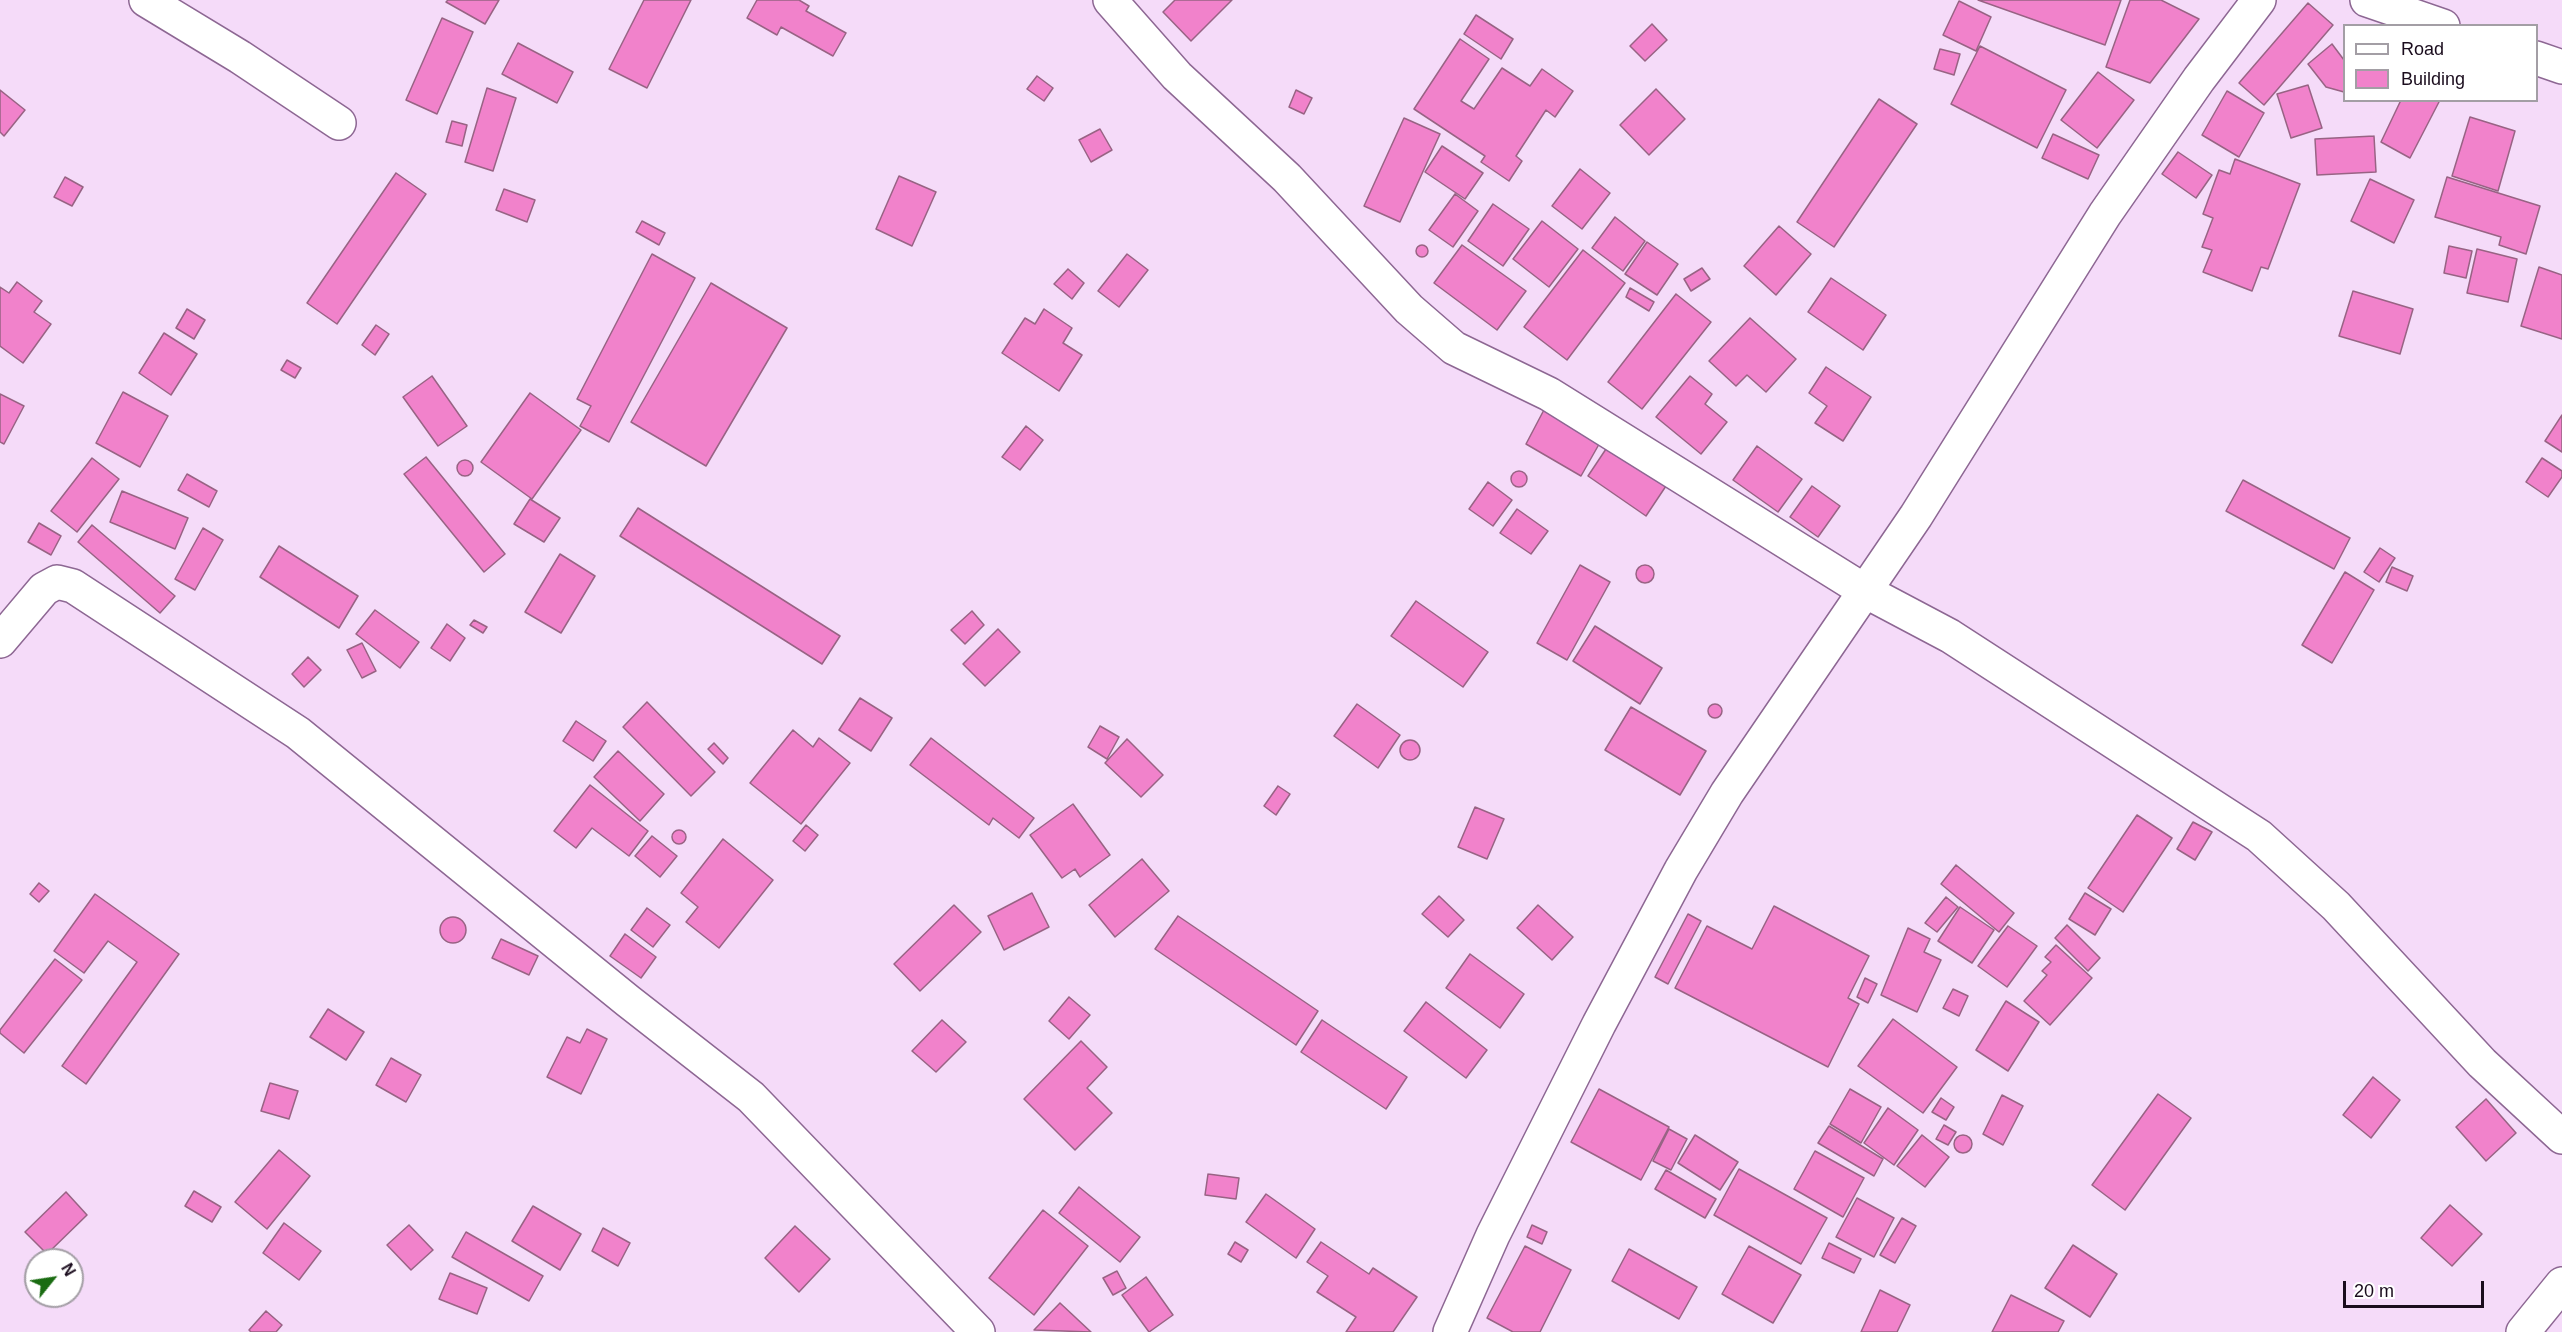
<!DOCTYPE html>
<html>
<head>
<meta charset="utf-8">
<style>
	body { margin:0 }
	#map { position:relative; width:2562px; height:1332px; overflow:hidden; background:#f5dbf9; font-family:Arial,sans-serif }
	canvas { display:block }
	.legend { position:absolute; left:2343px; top:24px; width:195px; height:78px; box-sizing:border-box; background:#fff; border:2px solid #a39ea5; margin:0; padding:8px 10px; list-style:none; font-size:18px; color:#1a0c1d }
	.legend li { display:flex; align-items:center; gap:12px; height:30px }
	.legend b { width:30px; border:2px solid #a39ea5 }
	.north { position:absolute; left:24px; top:1248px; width:60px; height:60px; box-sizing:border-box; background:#fff; border:2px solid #a39ea5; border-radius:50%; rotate:60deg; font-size:16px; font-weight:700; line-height:24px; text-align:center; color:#1a0c1d }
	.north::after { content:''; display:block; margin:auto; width:21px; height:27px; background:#1a6c12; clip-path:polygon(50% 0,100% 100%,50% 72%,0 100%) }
	.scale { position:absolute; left:2343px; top:1281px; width:141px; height:27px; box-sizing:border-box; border:3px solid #1a0c1d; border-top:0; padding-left:8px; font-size:18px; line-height:21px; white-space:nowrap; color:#1a0c1d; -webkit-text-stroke:4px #fff; paint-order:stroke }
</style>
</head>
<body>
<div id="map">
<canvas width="2562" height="1332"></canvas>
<ul class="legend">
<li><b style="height:8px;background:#fff"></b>Road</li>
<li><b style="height:16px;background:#f182cb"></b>Building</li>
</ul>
<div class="north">N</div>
<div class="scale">20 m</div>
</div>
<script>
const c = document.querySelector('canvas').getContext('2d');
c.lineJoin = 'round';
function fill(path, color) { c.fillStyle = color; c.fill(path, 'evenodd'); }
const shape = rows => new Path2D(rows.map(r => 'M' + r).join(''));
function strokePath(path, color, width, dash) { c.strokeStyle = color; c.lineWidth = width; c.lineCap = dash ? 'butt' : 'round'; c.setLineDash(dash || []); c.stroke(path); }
const building = shape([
	[448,0,499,0,485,24,446,2,448,0],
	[644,0,691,0,647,88,609,69,644,0],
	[757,0,799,0,809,6,806,11,846,33,833,56,781,27,777,35,747,18,757,0],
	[1175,0,1232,0,1191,41,1163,12,1175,0],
	[1978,0,2121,0,2105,45,1978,0],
	[2130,0,2161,0,2199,19,2150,83,2106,67,2130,0],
	[1959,1,1991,17,1976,51,1943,35,1959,1],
	[2308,3,2333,25,2264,105,2239,83,2308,3],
	[1476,15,1513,39,1501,59,1464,34,1476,15],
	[442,18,473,32,437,114,406,100,442,18],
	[1652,24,1667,40,1645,61,1630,46,1652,24],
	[1460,39,1489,59,1461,101,1474,109,1502,68,1530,86,1542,69,1573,91,1555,117,1546,110,1516,156,1522,161,1509,181,1481,162,1485,156,1414,109,1460,39],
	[518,43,573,72,557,103,502,74,518,43],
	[2332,44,2344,60,2344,92,2326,87,2308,64,2332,44],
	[1980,46,2066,90,2037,148,1951,104,1980,46],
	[1940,49,1960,54,1954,75,1934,69,1940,49],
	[2098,72,2134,100,2097,148,2061,120,2098,72],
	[1037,76,1053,88,1044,101,1027,89,1037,76],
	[2308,85,2322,128,2291,138,2277,94,2308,85],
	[487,88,516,98,493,171,465,162,487,88],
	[1656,89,1685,119,1649,155,1620,125,1656,89],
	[0,90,25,110,4,136,0,132,0,90],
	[1296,90,1312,98,1304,114,1289,107,1296,90],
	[2227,91,2264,113,2239,157,2202,135,2227,91],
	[1879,99,1917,124,1834,247,1797,222,1879,99],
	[2401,100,2440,100,2410,158,2381,142,2401,100],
	[2470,117,2515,131,2498,191,2452,176,2470,117],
	[1404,118,1440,134,1400,222,1364,206,1404,118],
	[452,121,467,125,462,146,446,142,452,121],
	[1100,129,1112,150,1091,162,1079,140,1100,129],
	[2053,134,2099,155,2088,179,2042,158,2053,134],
	[2374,136,2376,172,2317,175,2315,139,2374,136],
	[1442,146,1483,173,1465,199,1425,172,1442,146],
	[2178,152,2212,175,2196,198,2162,174,2178,152],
	[2235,159,2300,184,2268,269,2261,267,2252,291,2203,272,2212,250,2202,247,2213,218,2203,214,2219,170,2230,174,2235,159],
	[1580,169,1610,193,1582,229,1552,206,1580,169],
	[396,173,426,194,337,324,307,303,396,173],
	[899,176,936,192,912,246,876,229,899,176],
	[65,177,83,187,72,206,54,197,65,177],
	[2447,177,2540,206,2526,254,2499,245,2501,237,2435,217,2447,177],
	[2370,179,2414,200,2394,243,2351,221,2370,179],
	[504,189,535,200,527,222,496,210,504,189],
	[1455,194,1478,211,1453,247,1429,230,1455,194],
	[1493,204,1529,229,1503,266,1468,241,1493,204],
	[1615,217,1645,241,1623,271,1592,248,1615,217],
	[642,221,665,233,659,245,636,232,642,221],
	[1542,221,1578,249,1549,287,1513,259,1542,221],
	[1779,226,1811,254,1776,295,1744,266,1779,226],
	[1647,242,1678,264,1657,295,1625,274,1647,242],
	'1416 251a6 6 0 1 1 12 0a6 6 0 1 1-12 0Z',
	[1462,245,1526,291,1497,330,1434,283,1462,245],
	[2449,246,2472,251,2466,278,2444,273,2449,246],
	[2477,249,2517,259,2508,302,2467,293,2477,249],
	[1583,250,1625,283,1567,360,1524,327,1583,250],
	[652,254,695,278,609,442,580,426,591,406,577,399,652,254],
	[1127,254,1148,270,1119,307,1098,291,1127,254],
	[2539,267,2562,275,2562,339,2521,326,2539,267],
	[1702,268,1710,279,1691,291,1684,279,1702,268],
	[1068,269,1084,283,1072,299,1054,284,1068,269],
	[1831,278,1886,315,1863,350,1808,312,1831,278],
	[17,282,42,301,34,312,51,324,23,363,0,346,0,287,9,293,17,282],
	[711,283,787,328,706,466,631,422,711,283],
	[1630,288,1654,302,1649,311,1626,297,1630,288],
	[2353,291,2413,309,2400,354,2339,336,2353,291],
	[1676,294,1711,322,1642,409,1608,382,1676,294],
	[187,309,205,320,194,339,176,328,187,309],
	[1044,309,1072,328,1063,343,1082,355,1059,391,1002,353,1025,318,1035,324,1044,309],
	[1750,318,1796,359,1766,392,1747,375,1736,386,1709,361,1750,318],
	[376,325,389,334,375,355,362,345,376,325],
	[164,333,197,354,171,395,139,373,164,333],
	[287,360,301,368,295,378,281,370,287,360],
	[1826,367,1871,397,1843,441,1815,423,1827,406,1809,393,1826,367],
	[432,376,467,426,438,446,403,397,432,376],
	[1690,376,1712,394,1705,404,1727,422,1701,454,1656,417,1690,376],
	[123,392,168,416,140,467,96,443,123,392],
	[530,393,581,430,532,499,481,462,530,393],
	[0,394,24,406,4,444,0,442,0,394],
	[1546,406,1602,439,1581,476,1526,444,1546,406],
	[2562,415,2562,452,2545,441,2562,415],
	[1026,426,1043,440,1020,470,1002,457,1026,426],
	[1608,446,1666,486,1646,516,1588,476,1608,446],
	[1757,446,1802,479,1778,512,1733,480,1757,446],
	[426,457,505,554,484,572,404,474,426,457],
	[92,458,119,479,77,532,51,511,92,458],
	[2542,458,2562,471,2562,477,2548,497,2526,482,2542,458],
	'457 468a8 8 0 1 1 16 0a8 8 0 1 1-16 0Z',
	'1511 479a8 8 0 1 1 16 0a8 8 0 1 1-16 0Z',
	[187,474,217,491,209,507,178,490,187,474],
	[2243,480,2350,538,2334,569,2226,511,2243,480],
	[1488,482,1512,500,1493,526,1469,509,1488,482],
	[1812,486,1840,506,1818,537,1790,517,1812,486],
	[122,491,188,518,175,549,110,522,122,491],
	[530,499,560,518,544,542,514,524,530,499],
	[638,508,840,636,822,664,620,536,638,508],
	[1517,509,1548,531,1531,554,1500,533,1517,509],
	[39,523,61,536,51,555,28,542,39,523],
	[92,525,175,596,160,613,78,542,92,525],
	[203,528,223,540,195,590,175,579,203,528],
	[279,546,358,596,339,628,260,577,279,546],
	[2380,548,2395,558,2379,582,2364,572,2380,548],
	[560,554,595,576,561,633,525,612,560,554],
	[1580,565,1610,582,1567,660,1537,643,1580,565],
	'1636 574a9 9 0 1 1 18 0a9 9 0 1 1-18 0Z',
	[2392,567,2413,576,2407,591,2386,582,2392,567],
	[2345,572,2374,590,2332,663,2302,645,2345,572],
	[1416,601,1488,652,1463,687,1391,636,1416,601],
	[375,610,419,642,400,668,356,634,375,610],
	[972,611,984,625,965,644,951,630,972,611],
	[474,620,487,627,483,633,470,625,474,620],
	[447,624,465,638,450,661,431,648,447,624],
	[1595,626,1662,668,1640,704,1573,661,1595,626],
	[998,629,1020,652,985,686,963,664,998,629],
	[362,643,376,671,362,678,347,650,362,643],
	[308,657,321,670,304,687,292,674,308,657],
	[860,698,892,718,871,751,839,730,860,698],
	[647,702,715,772,691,796,623,727,647,702],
	'1708 711a7 7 0 1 1 14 0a7 7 0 1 1-14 0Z',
	[1357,704,1400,735,1378,768,1334,736,1357,704],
	[1631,707,1706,751,1680,795,1605,750,1631,707],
	[576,721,606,741,593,761,563,741,576,721],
	[1100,726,1119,737,1107,759,1088,747,1100,726],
	[793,730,813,747,819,738,850,763,801,824,750,783,793,730],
	[931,738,1034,818,1019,838,993,818,989,825,910,765,931,738],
	[1127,739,1163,775,1141,797,1105,763,1127,739],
	'1400 750a10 10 0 1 1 20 0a10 10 0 1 1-20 0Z',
	[714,743,728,758,723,764,708,749,714,743],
	[618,751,664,794,640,821,594,777,618,751],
	[590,785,648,831,629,856,592,828,576,848,554,831,590,785],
	[1278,786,1290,794,1276,815,1264,806,1278,786],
	[1073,804,1110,855,1080,877,1075,869,1062,878,1030,835,1073,804],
	[1475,807,1504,819,1487,859,1458,847,1475,807],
	[2137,815,2172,838,2123,912,2088,888,2137,815],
	[2193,822,2212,832,2195,860,2177,849,2193,822],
	[806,825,818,835,805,851,793,841,806,825],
	'672 837a7 7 0 1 1 14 0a7 7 0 1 1-14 0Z',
	[652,836,677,856,660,877,635,856,652,836],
	[723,839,773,880,719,948,686,922,698,907,681,893,723,839],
	[1142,859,1169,891,1115,937,1089,905,1142,859],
	[1956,865,2014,913,1999,932,1941,884,1956,865],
	[39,883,49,891,39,902,30,894,39,883],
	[1032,893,1049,927,1004,950,988,916,1032,893],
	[2085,893,2111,909,2095,935,2069,919,2085,893],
	[95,894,179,954,86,1084,62,1066,137,962,108,941,84,973,54,951,95,894],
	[1439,896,1464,920,1448,937,1422,914,1439,896],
	[1946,897,1958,907,1937,932,1925,923,1946,897],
	[954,905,981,932,920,991,894,964,954,905],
	[1538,905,1573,937,1552,960,1517,928,1538,905],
	[1774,906,1869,956,1848,998,1859,1004,1828,1067,1675,988,1707,926,1752,949,1774,906],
	[1960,907,1994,930,1972,963,1938,941,1960,907],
	[647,908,670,925,653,947,631,930,647,908],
	[1688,914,1701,921,1668,984,1655,977,1688,914],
	[1178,916,1318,1011,1296,1045,1155,949,1178,916],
	'440 930a13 13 0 1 1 26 0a13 13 0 1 1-26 0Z',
	[2067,925,2100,958,2088,971,2055,938,2067,925],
	[2008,926,2037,946,2007,987,1978,966,2008,926],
	[1908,928,1930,939,1924,952,1941,960,1917,1012,1881,995,1908,928],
	[625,934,656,957,641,978,610,956,625,934],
	[501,939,538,956,529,975,492,958,501,939],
	[2056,945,2092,978,2050,1025,2024,1001,2047,975,2042,971,2051,962,2045,957,2056,945],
	[1470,954,1524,994,1500,1028,1446,988,1470,954],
	[55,959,82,980,24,1053,0,1033,0,1030,55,959],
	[1865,978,1877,984,1868,1003,1857,997,1865,978],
	[1953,989,1968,996,1959,1016,1943,1008,1953,989],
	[1069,997,1090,1015,1069,1039,1049,1021,1069,997],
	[2006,1001,2039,1022,2008,1071,1976,1050,2006,1001],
	[1426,1002,1487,1050,1466,1078,1404,1031,1426,1002],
	[328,1009,364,1032,346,1060,310,1037,328,1009],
	[1893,1019,1957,1067,1923,1113,1858,1066,1893,1019],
	[942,1020,966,1042,936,1072,912,1051,942,1020],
	[1322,1020,1407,1077,1386,1109,1301,1052,1322,1020],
	[587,1029,607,1039,581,1094,547,1077,567,1037,580,1043,587,1029],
	[1081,1041,1107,1067,1087,1088,1112,1113,1075,1150,1024,1099,1081,1041],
	[391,1058,421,1075,406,1102,376,1085,391,1058],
	[2373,1077,2400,1100,2371,1138,2343,1115,2373,1077],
	[270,1083,298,1091,289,1119,261,1111,270,1083],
	[1599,1089,1669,1127,1641,1180,1571,1142,1599,1089],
	[1850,1089,1881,1107,1861,1143,1830,1124,1850,1089],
	[2158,1094,2191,1118,2125,1210,2092,1185,2158,1094],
	[2002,1095,2023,1106,2003,1145,1983,1134,2002,1095],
	[1941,1098,1954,1107,1946,1120,1932,1112,1941,1098],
	[2486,1099,2516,1133,2486,1161,2456,1127,2486,1099],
	[1888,1108,1918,1130,1894,1165,1864,1143,1888,1108],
	[1944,1125,1956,1132,1948,1145,1936,1139,1944,1125],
	[1829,1126,1883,1159,1874,1176,1818,1143,1829,1126],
	[1669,1129,1687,1139,1671,1170,1653,1161,1669,1129],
	[1695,1135,1738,1162,1720,1190,1678,1163,1695,1135],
	[1922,1135,1949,1157,1925,1187,1897,1166,1922,1135],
	'1954 1144a9 9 0 1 1 18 0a9 9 0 1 1-18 0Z',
	[279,1150,310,1176,267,1229,235,1202,279,1150],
	[1815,1151,1864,1178,1843,1217,1794,1189,1815,1151],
	[1739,1169,1827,1218,1801,1264,1714,1215,1739,1169],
	[1666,1170,1716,1199,1705,1218,1655,1189,1666,1170],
	[1208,1174,1239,1178,1236,1199,1205,1195,1208,1174],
	[1079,1187,1140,1237,1120,1262,1059,1213,1079,1187],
	[194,1191,221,1207,212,1222,185,1206,194,1191],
	[66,1192,87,1215,47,1254,25,1232,66,1192],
	[1266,1194,1315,1229,1296,1258,1246,1222,1266,1194],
	[1857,1198,1894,1218,1874,1257,1836,1237,1857,1198],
	[2450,1205,2482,1234,2452,1266,2421,1238,2450,1205],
	[533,1206,581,1234,560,1270,512,1241,533,1206],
	[1043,1210,1088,1246,1034,1315,989,1278,1043,1210],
	[1902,1218,1916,1226,1895,1263,1880,1255,1902,1218],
	[284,1223,321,1251,299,1280,263,1253,284,1223],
	[409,1225,433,1250,411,1270,387,1245,409,1225],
	[1532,1225,1547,1232,1542,1244,1527,1237,1532,1225],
	[795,1226,830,1259,799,1292,765,1258,795,1226],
	[603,1228,630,1243,618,1266,592,1251,603,1228],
	[466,1232,543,1276,529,1301,452,1257,466,1232],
	[1235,1242,1248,1250,1241,1262,1228,1254,1235,1242],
	[1321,1242,1369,1274,1373,1268,1417,1297,1393,1332,1346,1332,1356,1317,1317,1292,1328,1276,1307,1262,1321,1242],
	[1829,1243,1861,1259,1854,1273,1822,1258,1829,1243],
	[2073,1245,2117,1274,2090,1317,2045,1288,2073,1245],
	[1525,1246,1571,1270,1540,1332,1513,1332,1487,1318,1525,1246],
	[1749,1246,1801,1275,1773,1323,1722,1294,1749,1246],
	[1629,1249,1697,1287,1679,1319,1612,1281,1629,1249],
	[1117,1271,1126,1288,1113,1295,1103,1278,1117,1271],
	[450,1273,487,1288,477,1314,439,1299,450,1273],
	[1146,1277,1173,1315,1149,1332,1122,1295,1146,1277],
	[1880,1290,1910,1305,1897,1332,1861,1332,1880,1290],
	[2011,1295,2064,1321,2058,1332,1992,1332,2011,1295],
	[1060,1303,1091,1332,1034,1330,1060,1303],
	[266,1311,282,1325,276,1332,251,1332,249,1330,266,1311]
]);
const street = shape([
	[146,0,240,57,339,123],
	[1110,0,1177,76,1287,178,1409,309,1454,348,1549,394,1865,591,1950,636,2259,836,2336,906,2482,1063,2562,1137],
	[2367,0,2443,26],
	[2536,58,2562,67],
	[0,641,44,589,57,582,73,586,298,733,628,1001,751,1097,978,1332],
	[1450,1332,1493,1235,1599,1024,1681,870,1727,793,1916,516,2105,214,2199,79,2259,0],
	[2523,1332,2562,1284]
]);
fill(building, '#f182cb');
strokePath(building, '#986384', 1.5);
strokePath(street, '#8d6793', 36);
strokePath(street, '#fff', 33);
</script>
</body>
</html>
